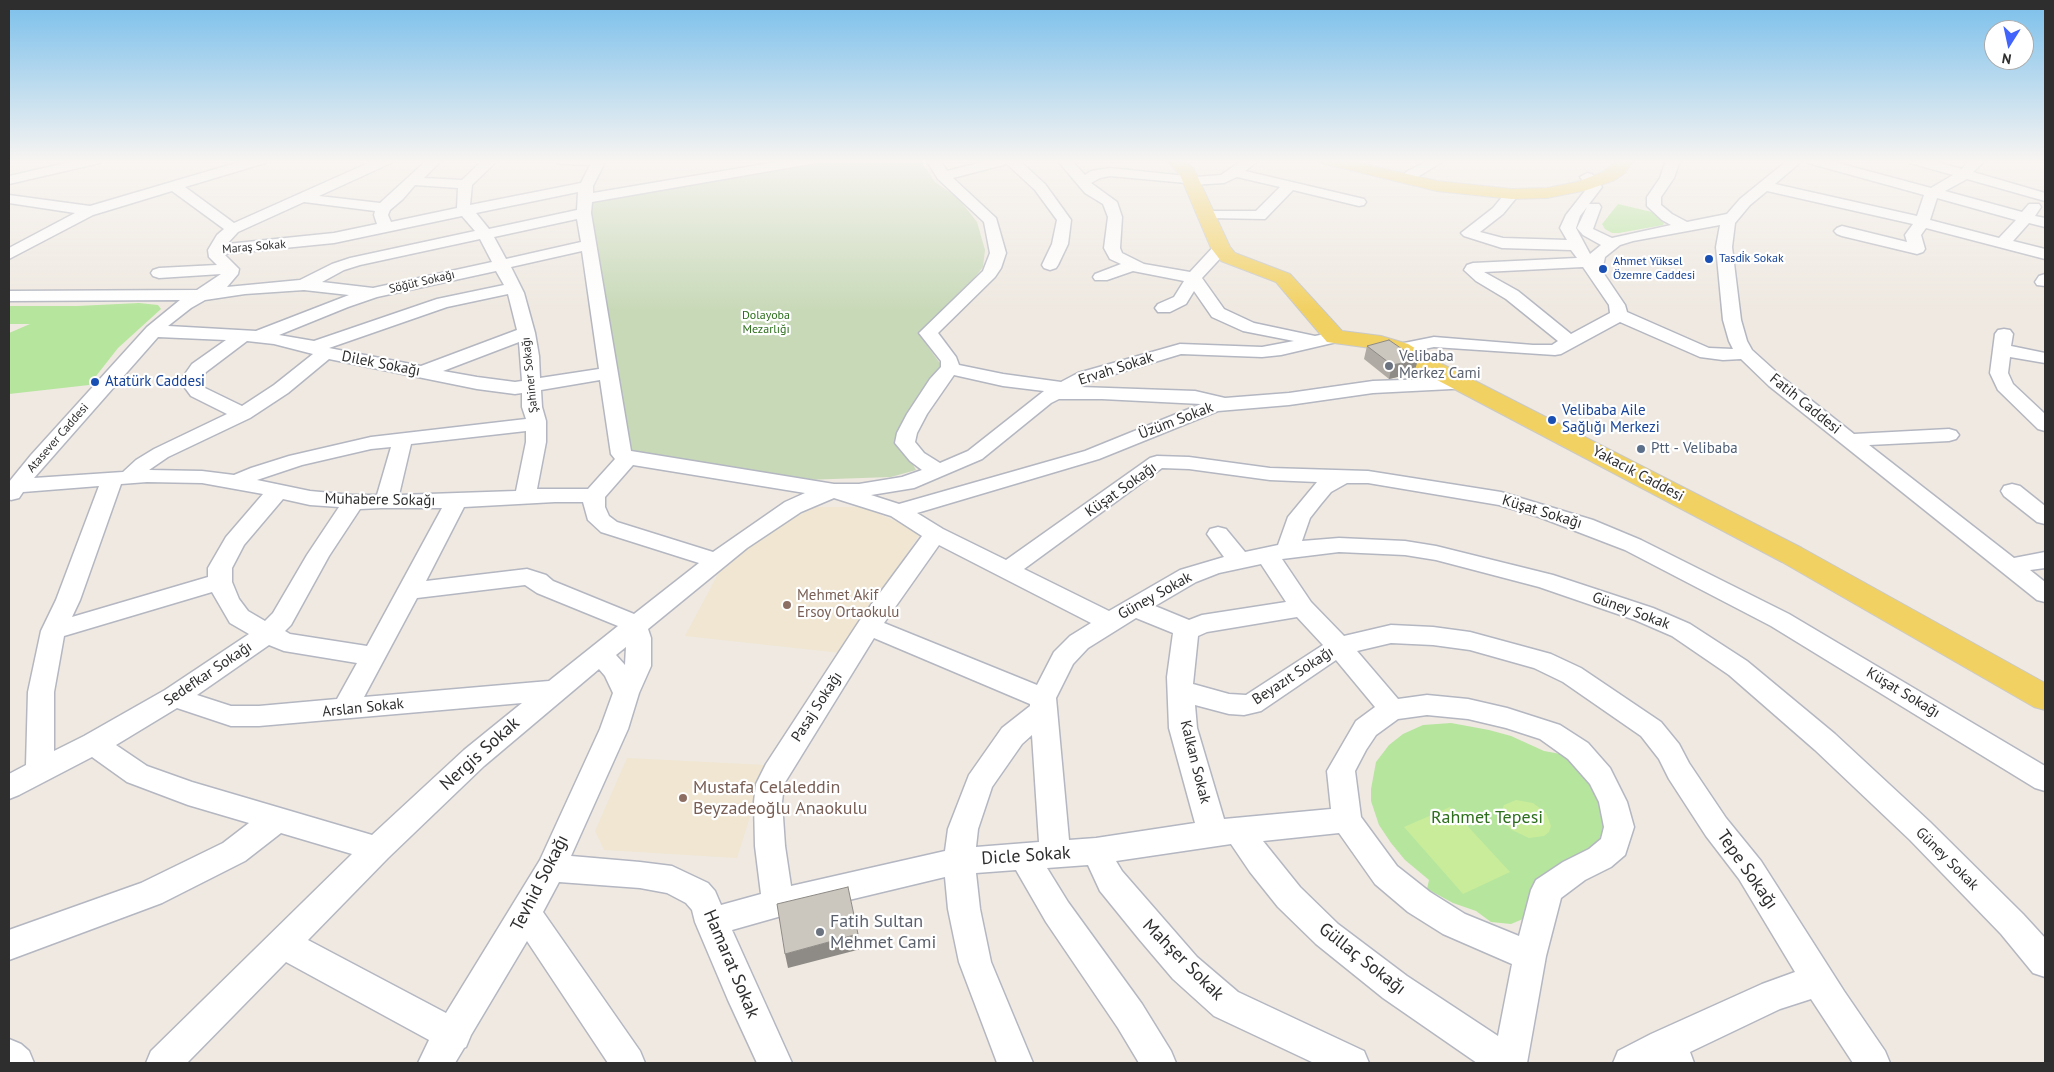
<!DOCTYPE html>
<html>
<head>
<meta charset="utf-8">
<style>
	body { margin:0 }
	#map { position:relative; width:2054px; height:1072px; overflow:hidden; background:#efe9e1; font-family:"PT Sans",sans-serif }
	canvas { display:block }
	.frame { position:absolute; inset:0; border:10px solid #2e2e2e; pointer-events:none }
	.north { position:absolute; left:1984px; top:20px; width:50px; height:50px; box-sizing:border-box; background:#fff; border:1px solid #ababab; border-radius:50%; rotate:190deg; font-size:14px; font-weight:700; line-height:20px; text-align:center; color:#2e2e2e }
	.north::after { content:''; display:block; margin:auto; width:18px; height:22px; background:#4264fb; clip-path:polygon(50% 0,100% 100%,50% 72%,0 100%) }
</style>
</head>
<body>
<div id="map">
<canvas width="2054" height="1072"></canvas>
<div class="frame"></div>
<div class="north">N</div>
</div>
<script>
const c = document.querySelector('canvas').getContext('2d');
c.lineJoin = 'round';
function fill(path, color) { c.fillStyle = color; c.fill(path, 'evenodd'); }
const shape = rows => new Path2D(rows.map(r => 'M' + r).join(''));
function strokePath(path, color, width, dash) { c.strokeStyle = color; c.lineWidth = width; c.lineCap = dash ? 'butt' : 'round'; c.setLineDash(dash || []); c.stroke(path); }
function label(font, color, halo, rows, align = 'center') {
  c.font = font + ' "PT Sans",sans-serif'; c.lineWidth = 4.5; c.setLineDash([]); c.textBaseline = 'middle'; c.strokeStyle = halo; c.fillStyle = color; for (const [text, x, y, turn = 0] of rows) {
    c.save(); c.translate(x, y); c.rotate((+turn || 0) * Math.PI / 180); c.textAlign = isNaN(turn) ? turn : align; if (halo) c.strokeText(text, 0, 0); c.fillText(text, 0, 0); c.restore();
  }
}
const education = shape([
	[816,507,862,507,921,532,841,653,685,636,718,574,770,529],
	[627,758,766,765,737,858,604,850,595,831]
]);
const green = shape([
	[1618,204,1652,212,1664,223,1663,225,1619,233,1612,233,1605,229,1602,224],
	[139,303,158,305,161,309,118,348,89,385,9,394,9,333,30,324,9,324,9,306,77,306],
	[1451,723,1489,730,1511,736,1544,751,1566,755,1582,772,1600,804,1607,838,1530,916,1511,924,1491,922,1476,911,1453,903,1427,889,1429,880,1405,860,1391,843,1379,825,1371,801,1371,789,1376,762,1389,745,1403,734,1423,725]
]);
const cemetery = shape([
	[827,160,920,160,935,182,958,198,977,222,985,250,983,267,962,294,918,333,942,366,897,437,916,470,891,477,804,480,628,453,591,227,590,201]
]);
const pitch = shape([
	[1516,800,1533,803,1546,813,1551,826,1549,832,1544,836,1529,838,1512,830,1506,824,1502,811,1504,805],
	[1450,807,1510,872,1463,894,1404,827]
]);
const minor = shape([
	[79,160,102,160,100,163,9,184,9,176,79,160],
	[246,160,267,160,265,163,185,187,234,223,375,160,393,160,391,163,319,196,380,203,427,160,442,160,424,178,462,180,483,160,498,160,472,185,470,205,581,183,590,165,563,164,558,163,556,160,606,160,593,186,593,193,788,160,817,160,815,163,810,164,592,202,591,213,631,451,834,484,859,484,902,477,922,470,910,461,895,443,897,433,907,414,930,379,941,367,941,361,919,333,983,271,990,253,984,222,938,179,926,160,940,160,947,171,990,160,1019,160,1045,184,1071,220,1068,244,1058,265,1056,268,1050,270,1044,268,1042,265,1052,244,1057,220,1035,190,1007,164,953,178,996,218,1006,253,1001,268,995,277,938,333,956,357,959,365,1003,374,1061,382,1078,373,1180,344,1262,347,1294,341,1243,331,1212,317,1194,291,1186,304,1170,312,1158,312,1155,308,1158,304,1174,297,1184,281,1133,271,1107,280,1095,280,1093,277,1095,274,1121,264,1110,259,1104,248,1108,217,1103,204,1085,193,1057,160,1071,160,1085,175,1091,171,1110,168,1196,177,1221,175,1243,160,1259,160,1245,171,1364,199,1366,202,1364,205,1359,206,1293,190,1265,219,1208,218,1203,217,1201,214,1203,211,1256,211,1280,187,1237,177,1224,183,1192,185,1186,183,1110,176,1100,178,1091,183,1117,202,1122,217,1120,248,1122,253,1144,264,1190,272,1215,245,1227,245,1229,248,1227,251,1202,278,1224,309,1254,323,1315,336,1335,332,1341,333,1344,337,1341,341,1281,355,1262,357,1181,354,1092,381,1080,387,1195,391,1225,398,1289,393,1373,381,1464,378,1471,380,1473,384,1471,388,1373,393,1289,405,1218,411,1099,459,917,513,943,529,1006,560,1150,458,1157,456,1189,457,1270,468,1368,471,1501,492,1593,520,1641,540,1789,614,2045,766,2045,791,2035,788,1771,626,1625,550,1539,517,1499,505,1368,483,1347,483,1331,492,1321,504,1310,518,1302,541,1339,538,1405,541,1436,546,1553,575,1653,608,1690,624,1747,661,1835,734,1930,822,2023,914,2045,938,2045,977,2033,973,2001,934,1910,840,1815,750,1729,675,1672,636,1635,620,1539,587,1436,560,1405,555,1339,552,1282,559,1311,602,1344,636,1391,625,1433,627,1470,632,1551,654,1581,668,1661,722,1679,744,1689,763,1726,818,1761,861,1844,991,1885,1051,1890,1063,1853,1063,1811,999,1780,1009,1690,1052,1694,1063,1613,1063,1618,1051,1651,1034,1762,984,1795,972,1739,879,1706,836,1669,779,1659,759,1641,736,1563,682,1534,668,1470,650,1433,645,1391,643,1357,651,1398,699,1427,695,1468,699,1507,708,1560,725,1588,743,1610,768,1627,802,1634,827,1625,855,1611,867,1585,880,1561,898,1546,956,1527,1063,1477,1063,1383,998,1316,944,1278,907,1250,872,1231,844,1116,861,1122,871,1197,957,1238,992,1364,1051,1369,1063,1314,1063,1214,1016,1173,979,1139,939,1100,891,1088,865,1047,868,1068,902,1142,1004,1171,1051,1176,1063,1139,1063,1118,1028,1046,922,1016,870,976,873,980,909,991,962,1033,1063,997,1063,996,1060,959,962,948,909,945,877,778,917,732,930,792,1063,757,1063,728,1000,695,922,692,910,686,903,667,893,640,888,559,882,543,912,640,1051,645,1063,608,1063,527,941,471,1035,466,1047,464,1048,455,1063,418,1063,429,1040,286,962,187,1063,146,1063,151,1051,352,854,281,833,245,861,162,903,9,960,9,930,141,883,223,843,249,823,188,805,127,782,92,757,19,795,9,799,9,774,26,765,28,692,41,631,56,600,99,486,23,492,19,498,11,500,9,499,9,482,31,455,147,327,180,300,9,301,9,291,197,290,221,274,159,278,153,276,151,273,153,270,159,268,217,265,209,257,208,250,217,235,224,229,172,191,93,215,9,259,9,248,75,213,9,203,9,195,90,206,246,160],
	[415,185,458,188,457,208,391,222,388,215,390,210,403,199,415,185],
	[578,192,577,210,489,229,476,213,578,192],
	[304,202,375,211,374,215,377,224,334,233,227,244,238,232,304,202],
	[462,216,475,231,350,258,332,264,300,280,227,287,238,274,239,269,224,254,334,243,462,216],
	[577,219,581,242,506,259,494,237,577,219],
	[480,239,492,262,373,288,322,282,344,270,360,265,480,239],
	[582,251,599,369,540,378,539,356,535,333,524,293,511,267,582,251],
	[496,271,504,285,437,299,314,341,279,335,348,307,377,297,496,271],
	[304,290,349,295,256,331,168,326,191,308,205,300,245,294,304,290],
	[508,294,517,330,421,366,329,348,447,307,508,294],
	[158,337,226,340,192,364,180,381,191,396,227,414,154,449,136,460,123,472,34,478,158,337],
	[247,341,274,344,313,354,274,385,242,406,205,388,199,381,206,372,247,341],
	[519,342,522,381,515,382,477,377,443,371,519,342],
	[329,359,477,389,515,394,522,393,522,407,526,419,371,437,289,456,251,468,234,475,202,471,149,470,168,457,250,418,288,393,329,359],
	[954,375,1003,386,1044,391,968,451,940,463,924,453,915,442,917,433,927,414,954,375],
	[600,380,611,454,615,459,588,489,537,489,546,442,546,421,542,407,541,390,600,380],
	[1059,399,1102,399,1201,404,1085,451,899,504,871,495,914,488,982,459,1051,403,1059,399],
	[526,431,526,442,516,491,399,495,411,444,526,431],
	[391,447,377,495,353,495,310,491,257,480,302,465,371,449,391,447],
	[633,465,805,493,785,502,713,552,617,522,609,516,605,507,605,497,633,465],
	[1162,468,1189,469,1270,480,1317,482,1288,517,1278,545,1245,552,1226,529,1218,527,1210,529,1207,534,1224,557,1180,570,1109,611,1024,569,1162,468],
	[147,482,202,483,263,494,226,537,208,568,208,577,72,617,80,600,121,484,147,482],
	[834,498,891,516,922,536,860,620,766,764,756,784,754,802,755,846,761,894,721,905,715,891,708,883,672,866,640,862,571,856,628,729,639,693,651,666,651,638,648,629,747,548,801,512,834,498],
	[283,499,310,505,339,507,307,555,273,613,265,621,248,611,239,599,232,582,232,568,244,545,283,499],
	[555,502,583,502,588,520,601,532,699,563,634,614,553,581,546,575,527,569,426,581,464,507,555,502],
	[381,508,442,508,367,646,290,634,285,631,291,625,329,556,360,509,381,508],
	[939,545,1091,623,1070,636,1054,652,1037,685,884,623,939,545],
	[1261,564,1286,602,1202,615,1189,620,1155,606,1196,582,1219,573,1261,564],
	[525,585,537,593,618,626,549,681,364,697,417,598,525,585],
	[212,592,230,623,249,634,165,690,84,736,54,751,54,692,64,636,212,592],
	[1297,617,1323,645,1246,695,1229,694,1193,684,1198,636,1207,632,1297,617],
	[1136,618,1173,633,1167,677,1169,728,1195,823,1096,838,1069,840,1056,698,1073,664,1088,648,1136,618],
	[874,638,1030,704,1030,706,1002,728,969,775,948,829,945,851,791,886,785,846,782,802,784,784,874,638],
	[269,645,284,651,357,663,337,699,259,706,231,706,197,695,269,645],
	[626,647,625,665,616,655,626,647],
	[1336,660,1375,707,1356,721,1327,771,1331,809,1224,819,1197,728,1195,705,1229,714,1244,715,1261,711,1336,660],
	[599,669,605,676,613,693,600,729,540,860,446,1013,308,940,388,858,484,766,599,669],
	[522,703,464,750,372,835,192,782,147,766,116,745,177,708,231,726,259,726,522,703],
	[1427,715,1468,719,1506,728,1540,739,1568,759,1590,784,1599,802,1604,827,1601,839,1589,849,1563,862,1536,880,1531,890,1519,936,1465,914,1430,892,1397,866,1361,817,1355,771,1366,750,1376,735,1398,719,1427,715],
	[1032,735,1039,842,976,847,978,829,992,787,1022,744,1032,735],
	[1339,833,1375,884,1408,912,1443,934,1512,964,1498,1036,1407,976,1338,924,1300,887,1263,841,1339,833],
	[1429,160,1445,160,1416,178,1406,178,1404,175,1406,172,1429,160],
	[1666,160,1680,160,1674,178,1661,197,1661,205,1672,214,1687,222,1727,214,1740,199,1788,160,1803,160,1775,184,1917,216,1924,195,1808,163,1806,160,1827,160,1931,188,1953,175,1910,163,1908,160,1929,160,1962,169,1969,160,1986,160,1973,172,2045,193,2045,201,1967,179,1945,191,2022,212,2029,204,2039,204,2041,207,2035,216,2045,218,2045,227,2029,223,2013,241,2045,249,2045,259,1926,228,1921,235,1925,249,1923,252,1917,254,1842,236,1837,234,1834,231,1837,228,1842,226,1907,242,1905,235,1913,224,1767,191,1750,205,1735,223,1732,247,1741,320,1747,341,1752,350,1783,378,1854,434,1949,429,1956,431,1959,435,1956,439,1949,441,1869,445,2014,558,2045,552,2045,568,2030,570,2045,582,2045,602,2037,600,1842,444,1769,386,1741,359,1723,360,1700,357,1620,322,1561,354,1555,355,1434,347,1400,354,1394,353,1391,349,1394,345,1434,337,1533,345,1552,345,1558,341,1506,299,1476,281,1464,270,1467,265,1473,263,1577,258,1571,250,1502,248,1464,236,1461,233,1493,208,1507,191,1512,190,1517,191,1519,194,1517,197,1503,214,1480,232,1503,238,1567,240,1560,228,1566,215,1588,187,1580,177,1587,173,1592,174,1602,187,1589,204,1599,204,1601,207,1593,229,1612,238,1671,225,1662,220,1647,206,1647,197,1660,178,1666,160],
	[1937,198,2016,220,1999,238,1930,220,1937,198],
	[1587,207,1577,228,1583,235,1601,245,1590,254,1576,228,1580,216,1587,207],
	[1720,225,1716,247,1723,320,1729,341,1733,349,1709,348,1627,312,1625,305,1602,271,1605,257,1620,245,1633,241,1720,225],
	[1583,267,1609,305,1610,313,1571,334,1518,291,1484,272,1583,267],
	[2045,274,2045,286,2037,285,2035,282,2039,276,2045,274],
	[2004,329,2010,330,2013,334,2011,346,2045,353,2045,363,2010,357,2008,373,2013,384,2045,414,2045,431,2038,429,1998,390,1990,373,1995,334,1998,330,2004,329],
	[2012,484,2020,486,2045,506,2045,524,2037,522,2004,496,2001,491,2004,486,2012,484],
	[9,1039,21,1044,29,1051,34,1063,9,1063,9,1039]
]);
const major = shape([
	[1167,160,1184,160,1194,169,1230,247,1235,253,1290,274,1342,331,1381,336,1408,344,1438,362,1802,548,2045,683,2045,710,2034,707,1782,562,1422,372,1392,354,1378,349,1327,342,1276,282,1221,261,1211,248,1180,175,1167,160],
	[1319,160,1347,160,1437,181,1512,189,1547,188,1577,182,1603,172,1618,160,1634,160,1625,173,1615,180,1587,190,1547,198,1512,199,1437,191,1321,163,1319,160]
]);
const wall = shape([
	[1367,346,1414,373,1389,379,1364,359]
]);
const shadedWall = shape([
	[1418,360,1414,373,1389,379,1392,365],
	[858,934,861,949,788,968,785,954]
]);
const building = shape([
	[1389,340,1418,360,1392,365,1367,346,1389,340],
	[848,887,858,934,785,954,777,904,848,887]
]);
const markers = [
	[1709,259,5,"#1a4fb4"],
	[1603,269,5,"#1a4fb4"],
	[1389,366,5,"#6b7280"],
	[95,382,5,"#1a4fb4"],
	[1552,420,5,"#1a4fb4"],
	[1641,449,5,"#5c6f8a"],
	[787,605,5,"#8d6e63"],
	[683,798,5,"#8d6e63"],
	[820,932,5,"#6b7280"]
];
const farStreetnames = [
	["Maraş Sokak",254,247,-5],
	["Söğüt Sokağı",422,282,-13],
	["Şahiner Sokağı",530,375,-96],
	["Atasever Caddesi",58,438,-49]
];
const farTransitnames = [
	["Tasdi̇k Sokak",1719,259],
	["Ahmet Yüksel",1613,262],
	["Özemre Caddesi",1613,276]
];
const farParknames = [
	["Dolayoba",766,316],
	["Mezarlığı",766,330]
];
const worshipNames = [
	["Velibaba",1399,357],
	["Merkez Cami",1399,374]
];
const streetNames = [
	["Dilek Sokağı",381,364,11],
	["Ervah Sokak",1116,369,-18],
	["Fatih Caddesi",1805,404,39],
	["Üzüm Sokak",1176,421,-21],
	["Yakacık Caddesi",1638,474,28],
	["Küşat Sokağı",1121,490,-35],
	["Muhabere Sokağı",380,500,1],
	["Küşat Sokağı",1542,512,17],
	["Güney Sokak",1155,596,-29],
	["Güney Sokak",1631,611,20],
	["Sedefkar Sokağı",208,674,-34],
	["Beyazıt Sokağı",1293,676,-33],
	["Küşat Sokağı",1903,693,31],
	["Pasaj Sokağı",817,707,-57],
	["Arslan Sokak",363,708,-6],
	["Kalkan Sokak",1195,762,76],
	["Güney Sokak",1947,859,45]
];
const transitNames = [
	["Atatürk Caddesi̇",105,382],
	["Velibaba Aile",1562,411],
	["Sağlığı Merkezi",1562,428]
];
const serviceNames = [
	["Ptt - Velibaba",1651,449]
];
const educationNames = [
	["Mehmet Akif",797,596],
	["Ersoy Ortaokulu",797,613]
];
const nearStreetnames = [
	["Nergis Sokak",480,754,-42],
	["Dicle Sokak",1026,856,-4],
	["Tepe Sokağı",1747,870,55],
	["Tevhid Sokağı",540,883,-63],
	["Güllaç Sokağı",1362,959,38],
	["Mahşer Sokak",1183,960,45],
	["Hamarat Sokak",731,964,67]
];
const nearEducationnames = [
	["Mustafa Celaleddin",693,788],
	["Beyzadeoğlu Anaokulu",693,809]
];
const nearParknames = [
	["Rahmet Tepesi",1487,818]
];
const nearWorshipnames = [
	["Fatih Sultan",830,922],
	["Mehmet Cami",830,943]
];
fill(education, '#f0e6d1');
fill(green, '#b6e59e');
fill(cemetery, '#c8d9b8');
fill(pitch, '#c9ec9a');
strokePath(minor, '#b4b7c1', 3);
strokePath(major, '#c9c9c9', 2);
fill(minor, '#fff');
fill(major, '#f2d163');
fill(wall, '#afaba4');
fill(shadedWall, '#8e8b86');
fill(building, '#cbc7bf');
strokePath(building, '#8e8b86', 1);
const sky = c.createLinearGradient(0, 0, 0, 310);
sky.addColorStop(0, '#7abfeb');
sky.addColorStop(0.52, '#f8f5f2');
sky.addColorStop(1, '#f8f5f200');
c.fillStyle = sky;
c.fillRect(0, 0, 2054, 310);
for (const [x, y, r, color] of markers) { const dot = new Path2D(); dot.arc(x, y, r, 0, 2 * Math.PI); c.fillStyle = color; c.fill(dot); strokePath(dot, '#fff', 2); }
label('12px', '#2e2e2e', '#fff', farStreetnames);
label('12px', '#164399', '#fff', farTransitnames, 'left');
label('12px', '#2c6e1b', '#fff', farParknames);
label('15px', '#5b616d', '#fff', worshipNames, 'left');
label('15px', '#2e2e2e', '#fff', streetNames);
label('15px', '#164399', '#fff', transitNames, 'left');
label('15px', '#4e5e75', '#fff', serviceNames, 'left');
label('15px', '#785e54', '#fff', educationNames, 'left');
label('18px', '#2e2e2e', '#fff', nearStreetnames);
label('18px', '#785e54', '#fff', nearEducationnames, 'left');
label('18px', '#2c6e1b', '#fff', nearParknames);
label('18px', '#5b616d', '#fff', nearWorshipnames, 'left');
</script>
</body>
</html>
